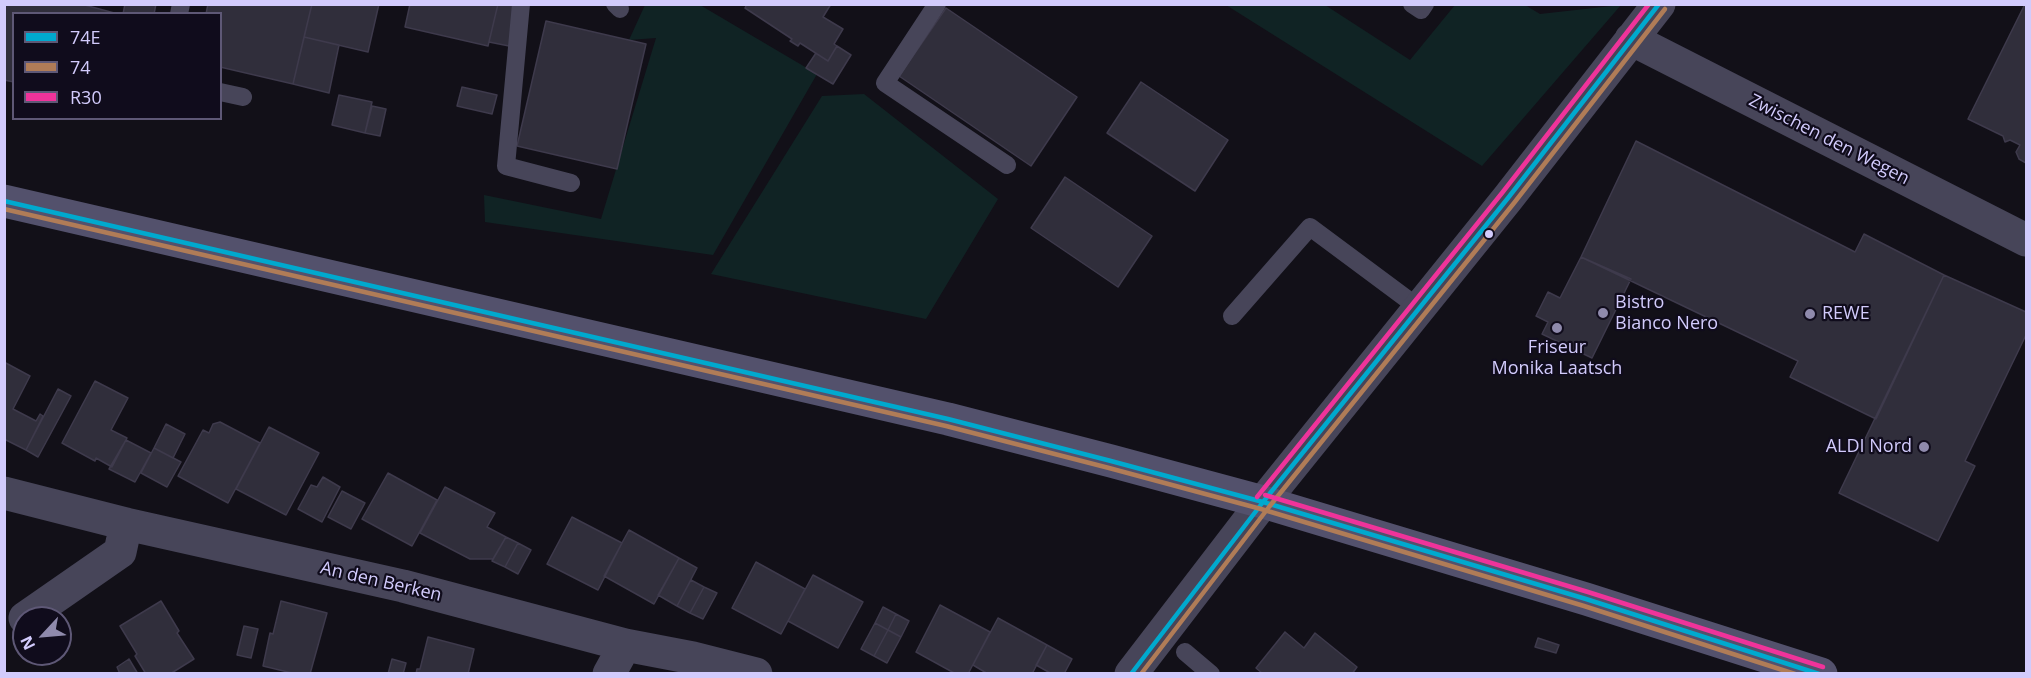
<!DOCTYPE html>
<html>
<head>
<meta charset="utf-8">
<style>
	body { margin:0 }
	#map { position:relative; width:2031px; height:678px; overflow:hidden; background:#121018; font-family:"Open Sans",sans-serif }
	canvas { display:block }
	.frame { position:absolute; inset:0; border:6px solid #d2cbfc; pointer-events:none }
	.legend { position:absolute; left:12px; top:12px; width:210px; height:108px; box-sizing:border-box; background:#100c1c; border:2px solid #5e5876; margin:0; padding:8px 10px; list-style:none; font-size:18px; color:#d2cbfc }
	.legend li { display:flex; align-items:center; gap:12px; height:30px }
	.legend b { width:30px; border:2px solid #5e5876 }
	.north { position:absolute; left:12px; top:606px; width:60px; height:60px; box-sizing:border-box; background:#100c1c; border:2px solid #5e5876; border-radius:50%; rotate:244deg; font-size:16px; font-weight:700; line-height:24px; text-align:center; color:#d2cbfc }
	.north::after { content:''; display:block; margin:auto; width:21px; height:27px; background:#8f8aac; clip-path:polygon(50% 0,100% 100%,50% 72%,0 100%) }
</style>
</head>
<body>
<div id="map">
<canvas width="2031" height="678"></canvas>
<div class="frame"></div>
<ul class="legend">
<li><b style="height:8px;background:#00a9ce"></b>74E</li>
<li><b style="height:8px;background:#b07c57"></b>74</li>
<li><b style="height:8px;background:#ef339a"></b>R30</li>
</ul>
<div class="north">N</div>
</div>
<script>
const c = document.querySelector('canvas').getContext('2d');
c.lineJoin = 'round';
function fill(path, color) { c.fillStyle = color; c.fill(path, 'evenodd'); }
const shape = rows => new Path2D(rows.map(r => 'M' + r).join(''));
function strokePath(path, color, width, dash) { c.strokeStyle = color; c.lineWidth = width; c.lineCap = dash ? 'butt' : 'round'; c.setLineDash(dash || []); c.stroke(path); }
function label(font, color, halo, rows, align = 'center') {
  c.font = font + ' "Open Sans",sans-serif'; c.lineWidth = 4.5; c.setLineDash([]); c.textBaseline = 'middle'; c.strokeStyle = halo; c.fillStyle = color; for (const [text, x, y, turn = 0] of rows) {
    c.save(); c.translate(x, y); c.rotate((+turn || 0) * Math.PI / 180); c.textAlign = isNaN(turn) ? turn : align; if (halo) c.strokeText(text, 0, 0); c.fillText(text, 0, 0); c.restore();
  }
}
const green = shape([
	[645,5,700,5,817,74,713,255,485,222,484,195,601,219,656,38,629,40],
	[1226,5,1325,5,1410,60,1455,5,1525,5,1540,14,1621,5,1482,166],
	[864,94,998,199,926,319,711,274,822,96]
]);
const building = shape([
	[4,4,81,4,118,14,14,14,14,82,4,80,4,4],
	[125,4,156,4,154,14,123,14,125,4],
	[208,4,312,4,293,84,220,67,220,14,206,14,208,4],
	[312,4,379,4,368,52,304,37,312,4],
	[410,4,498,4,488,46,405,27,410,4],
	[498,4,521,4,509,46,489,42,498,4],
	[747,4,831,4,823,17,843,29,834,44,837,46,828,61,800,43,798,46,790,41,792,39,745,8,747,4],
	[2025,4,2026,4,2026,163,2019,159,2016,152,2020,145,2010,140,2005,142,2003,136,1968,119,2025,4],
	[946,8,1077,97,1031,166,899,76,946,8],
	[546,21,646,44,617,169,517,146,546,21],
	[304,37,339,45,329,93,293,84,304,37],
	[837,46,851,55,833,84,806,68,816,53,828,61,837,46],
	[1141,82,1228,140,1195,191,1107,133,1141,82],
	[462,87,497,95,492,114,457,106,462,87],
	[339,95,372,102,365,133,332,125,339,95],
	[372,106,386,109,380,136,365,133,372,106],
	[1636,141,1855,252,1864,234,1944,275,1876,419,1790,377,1798,361,1581,257,1636,141],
	[1065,177,1152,236,1118,287,1031,228,1065,177],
	[1581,257,1631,279,1592,358,1542,334,1548,322,1536,316,1548,292,1560,298,1581,257],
	[1944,275,2026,312,2026,335,1965,461,1975,466,1938,541,1839,493,1944,275],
	[4,362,30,376,13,409,36,421,40,414,43,416,26,450,4,439,4,362],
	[95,381,128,398,111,430,127,438,112,467,96,458,95,461,62,443,95,381],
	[58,389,71,396,38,457,26,450,58,389],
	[220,422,260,443,228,503,178,476,203,430,209,433,213,424,220,422],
	[166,424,185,434,173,458,154,448,166,424],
	[269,427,319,453,286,515,236,489,269,427],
	[126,440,151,453,135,482,109,469,126,440],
	[154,448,181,462,167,487,141,473,154,448],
	[388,473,437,500,412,546,362,519,388,473],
	[323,477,340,487,322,522,298,509,311,485,317,487,323,477],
	[445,487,495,513,487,527,506,537,493,559,470,559,420,533,445,487],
	[342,491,365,503,351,529,328,517,342,491],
	[572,517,622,543,598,590,547,564,572,517],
	[629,530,679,558,654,604,604,576,629,530],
	[506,537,518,543,505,567,492,561,506,537],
	[518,543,531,550,518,574,505,567,518,543],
	[679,558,697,568,677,606,658,595,679,558],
	[756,562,805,589,781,634,732,608,756,562],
	[813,575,863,602,838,648,788,621,813,575],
	[691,580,704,587,690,613,677,606,691,580],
	[704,587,717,593,703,619,690,613,704,587],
	[161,601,179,631,177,633,194,659,170,674,146,674,135,656,137,654,120,626,161,601],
	[281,601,327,613,310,674,296,674,263,666,270,633,273,634,281,601],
	[940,605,990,632,968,674,956,674,916,652,940,605],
	[883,607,896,614,888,630,875,623,883,607],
	[896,614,909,621,901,637,888,630,896,614],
	[998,618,1047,645,1032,674,988,674,973,665,998,618],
	[875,623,888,630,874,656,861,649,875,623],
	[244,626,258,629,251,658,237,655,244,626],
	[888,630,901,637,887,663,874,656,888,630],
	[1285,632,1304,648,1315,633,1357,667,1352,674,1263,674,1256,668,1285,632],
	[428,637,474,649,468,674,416,674,417,669,420,669,428,637],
	[1538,638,1559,645,1556,653,1535,647,1538,638],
	[1047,645,1072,659,1064,674,1052,674,1036,665,1047,645],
	[129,659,138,674,120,674,117,667,129,659],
	[392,659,406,663,403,674,388,674,392,659]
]);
const service = shape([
	[521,4,506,166,571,183],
	[615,4,620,9],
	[937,4,885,83,1007,165],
	[1412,4,1421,10,1425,4],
	[179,14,181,4],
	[220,92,243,97],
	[1232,316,1310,227,1419,308],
	[1185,652,1211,674]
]);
const minor = shape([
	[1631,39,2026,240],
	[4,493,126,524,403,586,625,645,693,658,756,674],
	[25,618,120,552,126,524],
	[609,674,625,645],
	[1131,674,1263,502,1508,198,1659,4]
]);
const secondary = shape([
	[4,201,948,419,1111,461,1263,502,1586,599,1821,674]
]);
const bus1 = shape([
	[4,201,948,419,1111,461,1263,502,1586,599,1819,674],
	[1131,674,1263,502,1508,198,1659,4]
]);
const bus2 = shape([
	[4,209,946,426,1109,468,1261,509,1584,606,1795,674],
	[1141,674,1269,507,1514,203,1665,9]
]);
const bus3 = shape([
	[1265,495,1588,592,1823,667],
	[1257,497,1502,193,1649,4]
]);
const markers = [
	[1489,234,5,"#d2cbfc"],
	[1603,313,6,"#8f8aac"],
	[1810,314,6,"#8f8aac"],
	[1557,328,6,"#8f8aac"],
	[1924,447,6,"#8f8aac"]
];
const streetNames = [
	["Zwischen den Wegen",1829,140,27],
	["An den Berken",381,582,13]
];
const poiNames = [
	["Bistro",1615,303],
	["Bianco Nero",1615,324],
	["REWE",1822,314],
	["Friseur",1557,348,"center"],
	["Monika Laatsch",1557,369,"center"],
	["ALDI Nord",1912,447,"right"]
];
fill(green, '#102324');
fill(building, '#302e3b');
strokePath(building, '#3e3a4c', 1.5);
strokePath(service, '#474559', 18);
strokePath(minor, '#474559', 33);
strokePath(secondary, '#53516c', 33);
strokePath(bus1, '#00a9ce', 4.5);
strokePath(bus2, '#b07c57', 4.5);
strokePath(bus3, '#ef339a', 4.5);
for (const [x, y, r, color] of markers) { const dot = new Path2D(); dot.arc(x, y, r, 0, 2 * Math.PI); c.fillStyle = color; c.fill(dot); strokePath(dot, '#100c1c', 2); }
label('18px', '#d2cbfc', '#100c1c', streetNames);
label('18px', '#d2cbfc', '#100c1c', poiNames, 'left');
</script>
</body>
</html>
